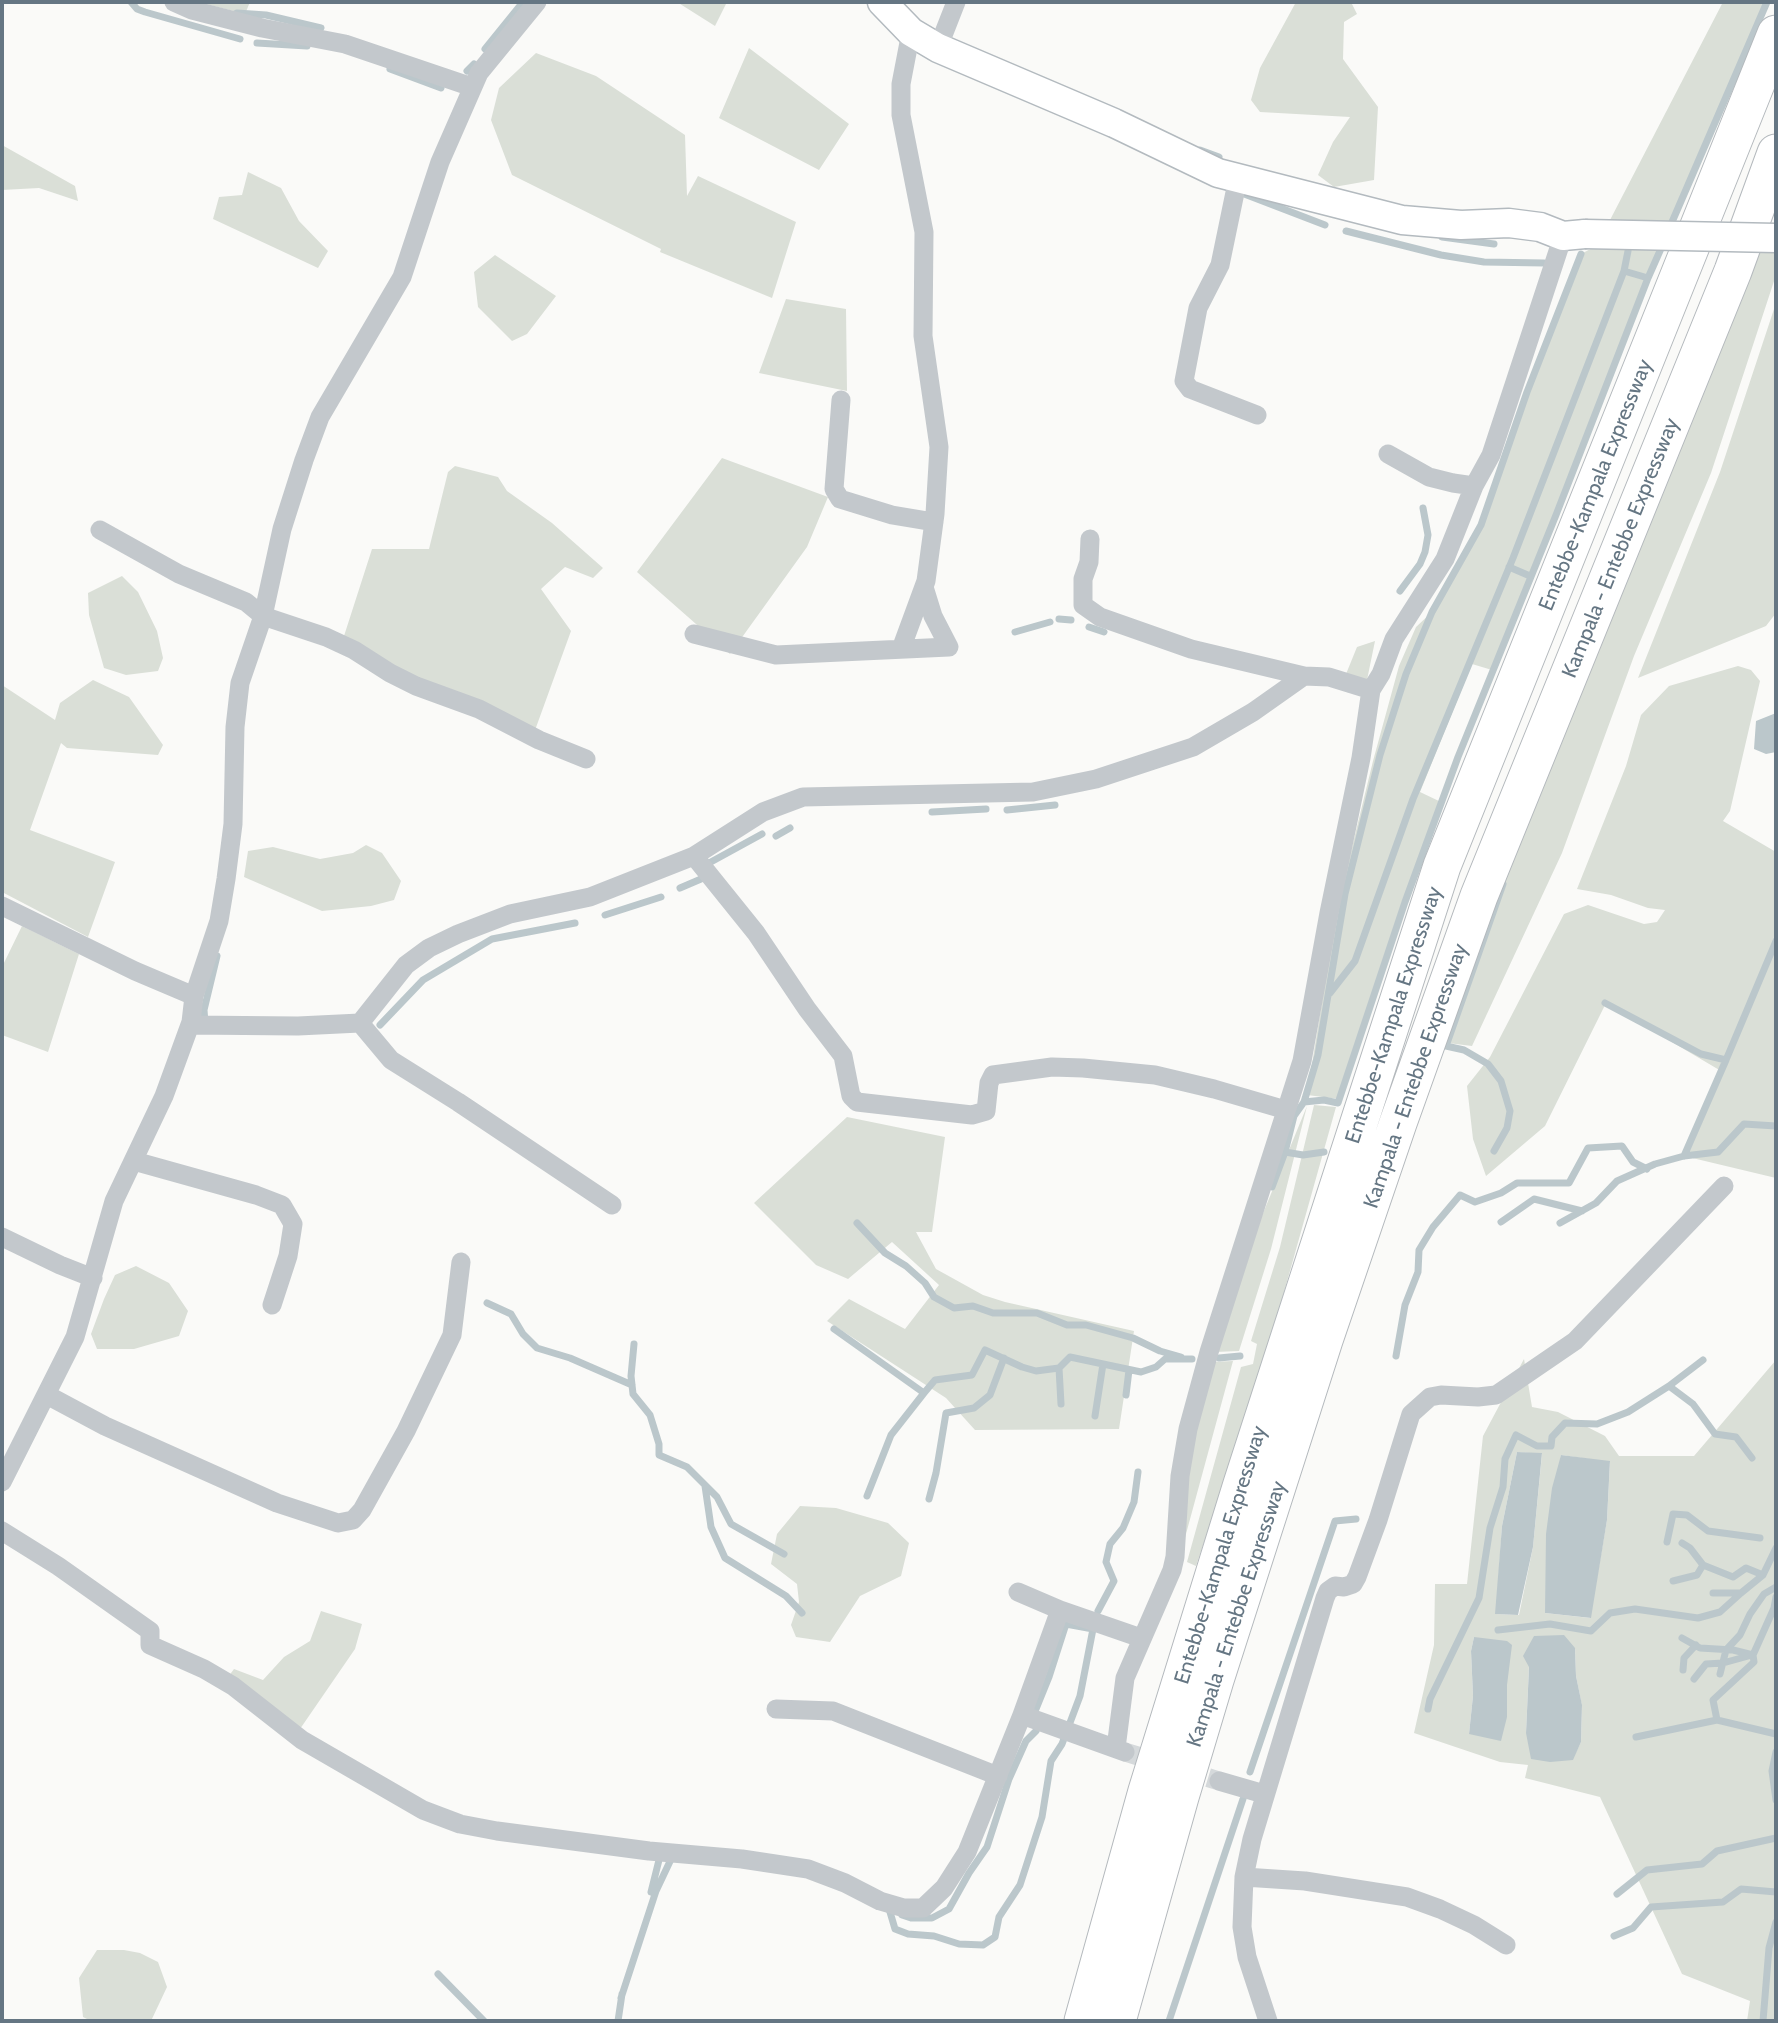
<!DOCTYPE html>
<html>
<head>
<meta charset="utf-8">
<style>
	body { margin:0 }
	#map { position:relative; width:1778px; height:2023px; overflow:hidden; background:#fafaf8; font-family:Cabin,sans-serif }
	canvas { display:block }
	.frame { position:absolute; inset:0; border:4px solid #657683; pointer-events:none }
</style>
</head>
<body>
<div id="map">
<canvas width="1778" height="2023"></canvas>
<div class="frame"></div>
</div>
<script>
const c = document.querySelector('canvas').getContext('2d');
c.lineJoin = 'round';
function fill(path, color) { c.fillStyle = color; c.fill(path, 'evenodd'); }
const shape = rows => new Path2D(rows.map(r => 'M' + r).join(''));
function strokePath(path, color, width, dash) { c.strokeStyle = color; c.lineWidth = width; c.lineCap = dash ? 'butt' : 'round'; c.setLineDash(dash || []); c.stroke(path); }
function label(font, color, halo, rows, align = 'center') {
  c.font = font + ' Cabin,sans-serif'; c.lineWidth = 7; c.setLineDash([]); c.textBaseline = 'middle'; c.strokeStyle = halo; c.fillStyle = color; for (const [text, x, y, turn = 0] of rows) {
    c.save(); c.translate(x, y); c.rotate((+turn || 0) * Math.PI / 180); c.textAlign = isNaN(turn) ? turn : align; if (halo) c.strokeText(text, 0, 0); c.fillText(text, 0, 0); c.restore();
  }
}
const green = shape([
	[198,2,250,2,245,14],
	[677,2,727,2,715,26],
	[1296,2,1351,2,1357,14,1344,22,1343,59,1378,107,1374,180,1334,187,1318,175,1333,142,1350,117,1260,112,1251,100,1260,68],
	[1723,2,1767,2,1671,225,1610,220],
	[749,48,849,124,819,170,719,118],
	[536,53,596,76,685,135,687,196,698,176,796,222,772,298,660,252,661,249,512,175,491,120,499,88],
	[2,145,75,186,78,201,39,188,2,190],
	[248,172,281,188,299,221,328,251,318,268,213,219,219,197,242,195],
	[1598,245,1661,248,1648,278,1556,515,1492,670,1472,664,1420,792,1441,802,1405,902,1339,1099,1307,1095,1337,909,1373,761,1399,666,1416,627,1432,612,1481,525,1527,392,1581,254],
	[1754,250,1776,251,1776,275,1711,473,1634,656,1562,853,1472,1046,1448,1043,1489,923,1543,779],
	[495,255,556,296,527,334,512,341,478,307,474,272],
	[786,299,846,309,847,391,759,373],
	[1776,303,1776,613,1766,626,1638,678,1720,472],
	[722,458,828,497,807,547,730,654,637,572],
	[455,466,498,477,507,491,552,523,603,568,593,578,565,567,541,589,571,631,534,733,406,679,344,636,372,549,429,549,448,472],
	[122,576,138,592,157,631,163,658,158,671,126,675,104,668,89,615,88,593],
	[1375,641,1367,680,1344,679,1357,647],
	[1738,666,1751,670,1760,681,1730,811,1723,821,1776,852,1776,1178,1684,1156,1721,1071,1606,1003,1545,1126,1486,1176,1473,1139,1467,1086,1490,1057,1564,914,1588,905,1644,924,1657,922,1665,910,1648,908,1611,895,1577,889,1626,766,1641,715,1669,686],
	[93,680,129,697,163,745,158,755,67,748,61,743,30,830,115,862,88,937,2,892,2,685,55,720,60,703],
	[366,845,382,853,401,881,394,900,371,906,322,911,244,877,248,851,273,847,320,859,353,853],
	[22,926,79,954,48,1052,2,1035,2,967],
	[1314,1105,1336,1107,1263,1367,1196,1566,1187,1562,1241,1367,1253,1364,1257,1344,1251,1341,1280,1247],
	[1307,1106,1271,1249,1239,1351,1215,1352,1250,1245],
	[847,1117,945,1137,932,1232,916,1232,936,1269,983,1295,1005,1302,1134,1331,1119,1429,975,1430,946,1398,827,1321,849,1299,905,1329,939,1285,892,1242,848,1279,816,1265,754,1203],
	[136,1266,169,1283,188,1311,179,1336,134,1349,97,1349,91,1334,104,1299,115,1275],
	[1524,1359,1532,1407,1558,1412,1605,1436,1619,1456,1694,1456,1776,1360,1775,2021,1747,2021,1750,2001,1682,1974,1600,1797,1525,1778,1528,1765,1500,1762,1414,1733,1434,1645,1435,1584,1467,1584,1483,1436],
	[1517,1452,1542,1454,1533,1547,1519,1615,1496,1614,1502,1526],
	[1561,1455,1610,1462,1607,1520,1590,1618,1545,1613],
	[1474,1637,1507,1685,1507,1717,1469,1734,1473,1696,1471,1651],
	[1575,1648,1576,1676,1582,1706,1581,1742,1575,1754,1526,1733,1529,1666],
	[1233,1361,1180,1556,1193,1433,1211,1362],
	[800,1506,836,1508,888,1523,909,1543,901,1576,860,1596,830,1642,796,1637,791,1625,799,1602,797,1584,771,1564,777,1534],
	[321,1611,362,1624,355,1649,300,1729,225,1681,234,1669,263,1680,284,1657,310,1641],
	[97,1950,124,1950,140,1953,158,1962,167,1987,151,2021,91,2021,83,2017,79,1978]
]);
const water = shape([
	[1776,713,1776,752,1766,754,1754,749,1756,721],
	[1517,1452,1542,1453,1533,1547,1518,1615,1495,1614,1502,1526],
	[1561,1455,1610,1461,1607,1520,1591,1618,1545,1613,1546,1534,1552,1488],
	[1564,1635,1575,1648,1576,1676,1582,1705,1581,1742,1573,1760,1550,1762,1531,1759,1526,1733,1529,1667,1523,1656,1534,1636],
	[1474,1637,1507,1641,1512,1645,1507,1685,1507,1717,1501,1741,1469,1734,1473,1696,1471,1651]
]);
const stream = shape([
	[131,2,137,9,145,12,240,39],
	[237,13,266,15,321,28],
	[257,43,307,46],
	[485,49,523,2],
	[390,69,441,88],
	[467,71,474,64],
	[1200,150,1219,157],
	[1239,192,1325,225],
	[1669,229,1767,2],
	[1346,231,1441,255,1484,262,1544,263],
	[1442,237,1494,244],
	[1624,271,1648,278],
	[1509,567,1530,576],
	[1400,591,1420,564,1425,552,1428,535,1423,508],
	[1059,619,1071,620],
	[1089,627,1104,632],
	[1015,632,1050,622],
	[1007,810,1055,805],
	[932,812,986,809],
	[776,836,790,828],
	[709,863,762,834],
	[680,888,701,879],
	[605,915,661,897],
	[1330,993,1355,961,1413,799,1513,558,1624,271,1628,251],
	[1605,1003,1701,1054,1726,1060,1776,941],
	[205,1023,204,1010,217,956],
	[380,1025,423,980,492,939,575,923],
	[1304,1102,1324,1100,1338,1103,1405,902,1458,757,1556,515,1648,278,1663,244],
	[1494,1151,1507,1128,1510,1111,1501,1081,1488,1064,1464,1050,1446,1046,1503,884],
	[1285,1152,1303,1155,1324,1152],
	[1684,1156,1726,1060],
	[1272,1187,1285,1152,1294,1116,1304,1102,1318,1055,1345,894,1380,755,1406,674,1432,612,1481,525,1527,392,1581,254],
	[1501,1222,1534,1199,1582,1211],
	[857,1223,885,1253,906,1266,925,1283,934,1297,954,1308,973,1306,993,1313,1037,1313,1067,1325,1086,1325,1133,1338,1160,1351,1181,1357],
	[1560,1223,1596,1203,1617,1181,1655,1164,1684,1156,1718,1152,1744,1124,1776,1126],
	[487,1303,511,1314,523,1334,537,1348,570,1358,632,1385],
	[834,1329,924,1393],
	[634,1344,631,1376,633,1394,650,1415,659,1444,659,1455,687,1467,717,1497,731,1524,784,1554],
	[1396,1356,1405,1305,1418,1272,1419,1250,1433,1227,1460,1195,1475,1202,1501,1193,1517,1183,1569,1183,1588,1148,1622,1146,1633,1162,1647,1169],
	[1219,1358,1240,1356],
	[1703,1360,1669,1386,1693,1404,1715,1434,1736,1437,1752,1458],
	[1059,1368,1061,1404],
	[1126,1395,1129,1370],
	[1095,1416,1103,1364],
	[705,1486,711,1527,725,1558,786,1596,802,1613],
	[867,1496,891,1435,924,1393,935,1380,972,1375,985,1350,1022,1367,1036,1371,1059,1368,1070,1357,1141,1372,1156,1367,1165,1359,1192,1359],
	[929,1499,936,1473,946,1413,974,1408,990,1395,1004,1358],
	[1667,1542,1673,1514,1687,1515,1708,1531,1760,1538],
	[1682,1543,1690,1548,1703,1565,1733,1577,1746,1568,1763,1575],
	[1673,1581,1697,1575,1703,1565],
	[1713,1593,1741,1593,1763,1575,1776,1548],
	[1098,1611,1114,1581,1106,1562,1110,1544,1123,1528,1134,1502,1138,1472],
	[1498,1630,1550,1624,1591,1631,1610,1613,1635,1609,1698,1618,1720,1612,1741,1593],
	[1682,1638,1700,1648,1733,1650,1753,1655],
	[1683,1670,1684,1658,1696,1645],
	[1720,1674,1726,1650,1740,1635,1750,1614,1764,1594,1776,1587],
	[1694,1679,1706,1664,1723,1663,1752,1655],
	[1428,1709,1430,1699,1479,1598,1490,1528,1503,1487,1505,1459,1516,1435,1537,1446,1551,1446,1552,1437,1565,1423,1597,1424,1628,1412,1669,1386],
	[1717,1720,1713,1700,1754,1662,1753,1655,1774,1608,1776,1597],
	[1636,1737,1717,1720,1776,1734],
	[1776,1752,1772,1771,1776,1800],
	[1250,1772,1335,1521,1356,1519],
	[651,1892,660,1856,657,1856],
	[1617,1894,1647,1870,1702,1864,1717,1851,1776,1838],
	[890,1912,895,1929,908,1934,934,1936,959,1944,983,1945,995,1937,999,1917,1020,1885,1042,1817,1051,1761,1062,1744,1080,1696,1093,1629,1066,1624,1049,1677,1036,1709],
	[902,1915,911,1918,932,1918,949,1909,969,1873,987,1847,1009,1779,1026,1741,1036,1731],
	[1614,1936,1633,1928,1651,1907,1723,1902,1741,1889,1776,1892],
	[438,1974,484,2021],
	[621,1998,656,1891,673,1855],
	[618,2021,622,1994],
	[1169,2021,1243,1799],
	[1763,2021,1769,1948,1776,1922]
]);
const streetTunnel = shape([
	[1125,1752,1219,1781]
]);
const street = shape([
	[174,2,192,10,262,28,345,44,472,87],
	[938,48,956,2],
	[1238,178,1220,265,1198,308,1184,381,1190,389,1257,415],
	[841,400,834,489,840,499,892,515,934,522],
	[1388,454,1429,477,1453,483,1474,486],
	[100,530,179,574,246,602,263,616,326,637,354,650,390,673,416,686,479,709,539,740,586,759],
	[1090,539,1089,562,1083,579,1083,605,1100,617,1191,649,1304,676],
	[694,634,776,655,949,647,933,616,924,587],
	[901,649,926,581,935,514,939,447,923,336,924,232,901,115,901,84,911,32],
	[694,856,756,933,807,1009,843,1056,851,1096,857,1102,972,1115,986,1111,989,1083,993,1075,1052,1067,1083,1068,1155,1075,1214,1089,1286,1110],
	[2,906,135,971,194,996],
	[360,1023,391,1060,458,1102,612,1205],
	[190,1025,298,1026,360,1023,406,965,429,948,458,934,510,914,590,897,694,856,763,812,803,797,1033,792,1096,779,1193,747,1253,712,1304,676,1329,677,1371,690],
	[134,1161,256,1195,282,1205,293,1224,288,1256,272,1305],
	[2,1237,60,1265,93,1278],
	[47,1395,105,1426,277,1503,338,1523,353,1520,362,1510,406,1431,452,1335,461,1262],
	[2,1482,75,1337,114,1201,164,1096,191,1022,194,996,219,921,226,879,233,824,235,727,240,683,263,616,282,529,304,460,320,417,402,277,440,162,479,73,537,2],
	[2,1531,58,1566,150,1631,150,1645,204,1669,233,1686,302,1740,423,1810,460,1824,497,1831,649,1851,742,1859,808,1869,845,1883,880,1901,904,1908,923,1908,944,1888,967,1852,1022,1715,1060,1610],
	[1018,1592,1060,1610,1141,1638],
	[776,1709,833,1711,998,1776],
	[1022,1715,1125,1752],
	[1116,1748,1125,1678,1172,1570,1175,1557,1180,1476,1188,1429,1209,1352,1302,1061,1329,913,1361,758,1371,690,1381,674,1394,639,1445,559,1474,486,1491,455,1563,236],
	[1219,1781,1264,1794],
	[1244,1877,1305,1881,1407,1897,1440,1909,1474,1925,1506,1945],
	[1268,2021,1247,1957,1242,1927,1244,1877,1252,1839,1325,1598,1328,1591,1335,1586,1344,1587,1353,1584,1357,1577,1378,1520,1411,1414,1430,1397,1441,1395,1478,1397,1496,1395,1575,1341,1724,1186]
]);
const secondary = shape([
	[882,2,911,32,938,48,1114,123,1218,173,1402,220,1461,225,1509,223,1540,227,1563,236,1585,234]
]);
const highway = shape([
	[1083,2021,1147,1791,1242,1484,1442,866,1776,34],
	[1117,2021,1180,1797,1215,1680,1324,1340,1398,1123,1479,896,1733,271,1776,153]
]);
const secondaryBridge = shape([
	[1585,234,1776,238]
]);
const streetNames = [
	["Entebbe-Kampala Expressway",1596,485,-68],
	["Kampala - Entebbe Expressway",1621,548,-68],
	["Entebbe-Kampala Expressway",1394,1015,-72],
	["Kampala - Entebbe Expressway",1416,1076,-71],
	["Entebbe-Kampala Expressway",1221,1555,-73],
	["Kampala - Entebbe Expressway",1237,1614,-72]
];
fill(green, '#dadfd7');
fill(water, '#bbc7cb');
strokePath(stream, '#bbc7cb', 7);
strokePath(streetTunnel, '#d5d9db', 19, [19, 10]);
strokePath(secondary, '#b3babf', 31);
strokePath(highway, '#b4b9bd', 39);
strokePath(street, '#c3c8cc', 19);
strokePath(secondary, '#fff', 28);
strokePath(highway, '#fff', 37);
strokePath(secondaryBridge, '#b3babf', 31, []);
strokePath(secondaryBridge, '#fff', 28);
label('21px', '#657683', '#fff', streetNames);
</script>
</body>
</html>
